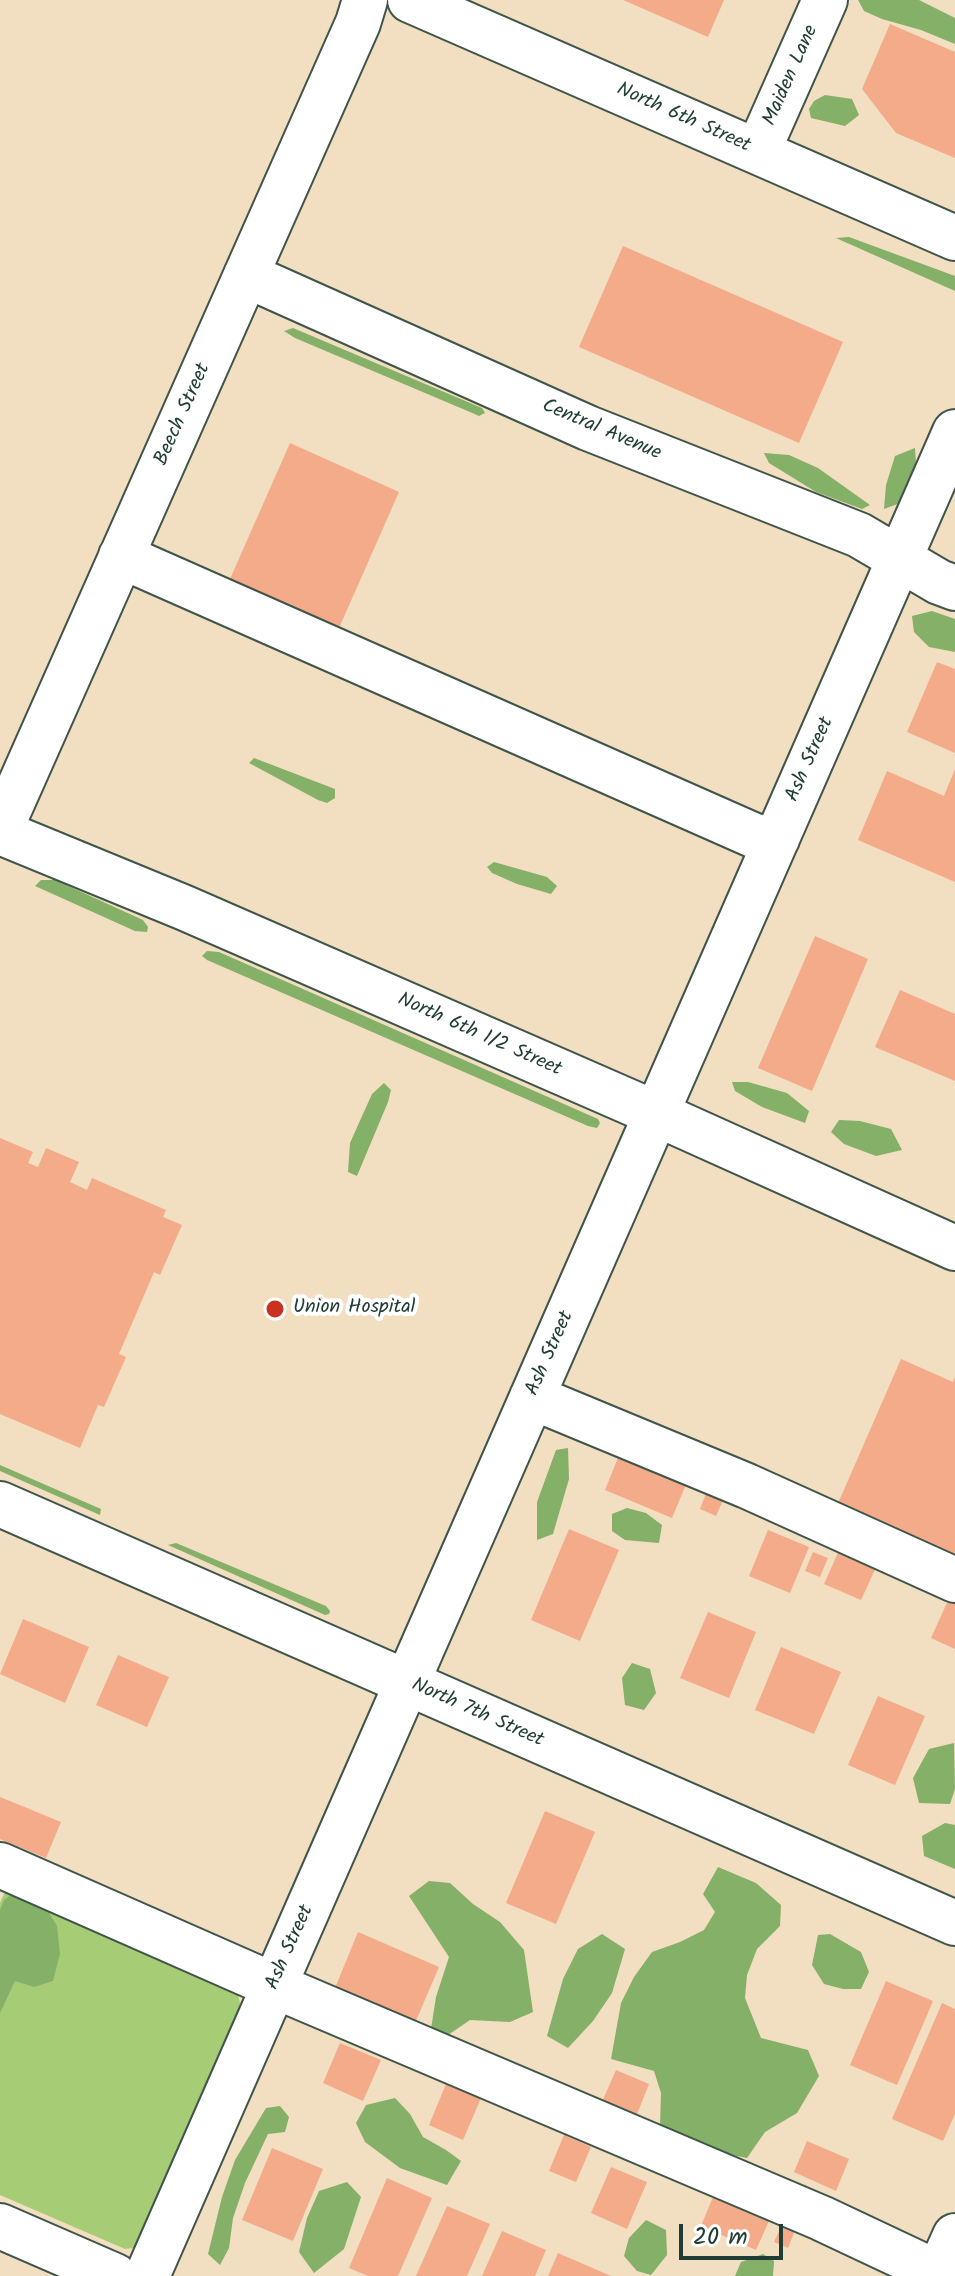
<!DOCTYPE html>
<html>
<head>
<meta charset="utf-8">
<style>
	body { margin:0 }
	#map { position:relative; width:955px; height:2276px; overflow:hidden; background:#f2dec0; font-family:Kalam,sans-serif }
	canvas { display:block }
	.scale { position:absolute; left:679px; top:2224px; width:104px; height:36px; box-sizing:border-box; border:4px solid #1f3d34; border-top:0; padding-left:10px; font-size:24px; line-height:28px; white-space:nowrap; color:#1f3d34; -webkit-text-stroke:6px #fff; paint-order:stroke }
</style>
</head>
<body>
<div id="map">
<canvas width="955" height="2276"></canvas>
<div class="scale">20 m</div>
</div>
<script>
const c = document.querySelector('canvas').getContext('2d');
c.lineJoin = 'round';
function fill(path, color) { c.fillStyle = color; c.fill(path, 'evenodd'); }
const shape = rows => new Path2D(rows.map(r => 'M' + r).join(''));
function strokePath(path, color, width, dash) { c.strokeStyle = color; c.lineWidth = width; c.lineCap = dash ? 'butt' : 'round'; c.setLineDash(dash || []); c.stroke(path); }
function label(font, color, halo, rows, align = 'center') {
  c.font = font + ' Kalam,sans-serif'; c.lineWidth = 8; c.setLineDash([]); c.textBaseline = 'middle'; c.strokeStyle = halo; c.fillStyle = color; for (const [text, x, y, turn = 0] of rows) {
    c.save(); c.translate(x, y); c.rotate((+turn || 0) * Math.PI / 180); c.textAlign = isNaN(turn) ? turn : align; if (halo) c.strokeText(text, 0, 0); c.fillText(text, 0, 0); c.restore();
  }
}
const green = shape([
	[10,1880,237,1991,242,2011,141,2242,134,2248,125,2249,0,2195,0,1903]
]);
const forest = shape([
	[858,0,919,0,955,18,955,44,921,30,882,19,864,11],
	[825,95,852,99,859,115,845,126,811,118,809,109,814,101],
	[849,237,955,276,955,291,836,238],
	[293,328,482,408,485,413,479,416,470,412,295,338,284,331],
	[915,448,916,464,903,502,884,509,886,485,895,456],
	[764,453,789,455,818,468,870,505,862,509,816,492,769,463],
	[932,611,955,619,955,652,929,647,914,632,912,616],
	[254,758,335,789,335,798,327,803,318,800,249,763],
	[494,862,547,877,557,886,551,894,517,884,492,873,487,867],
	[41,880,55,880,143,920,148,927,147,932,135,931,35,886],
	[207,951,219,952,598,1119,600,1123,597,1128,588,1126,207,960,202,956],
	[732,1082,748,1082,787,1093,809,1111,805,1123,762,1107,735,1091],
	[384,1083,391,1090,388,1102,357,1176,348,1172,350,1143,372,1094],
	[839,1120,860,1121,891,1129,902,1150,876,1156,844,1144,831,1132],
	[568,1448,569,1479,553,1534,537,1540,537,1502,556,1450],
	[0,1465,101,1509,100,1515,0,1471],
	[627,1508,646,1513,662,1525,659,1543,625,1540,612,1531,612,1514],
	[176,1543,326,1606,330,1611,329,1614,325,1615,168,1545],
	[632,1663,650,1669,656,1693,644,1710,625,1705,622,1678],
	[954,1743,955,1789,950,1804,919,1803,913,1778,929,1749],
	[945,1823,955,1825,955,1869,924,1856,922,1836],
	[718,1867,756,1883,781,1905,780,1926,757,1949,747,1975,745,1998,761,2038,808,2050,819,2076,797,2113,765,2132,747,2158,701,2149,660,2126,661,2093,654,2071,611,2059,621,2003,634,1977,652,1952,680,1942,704,1930,715,1912,703,1894],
	[429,1881,450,1883,473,1904,500,1922,524,1950,533,2012,510,2022,470,2020,448,2035,431,2029,436,1997,449,1957,409,1896],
	[15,1892,42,1901,57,1926,60,1954,53,1981,34,1987,15,1981,0,2013,0,1910,4,1900],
	[602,1934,625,1949,612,1993,593,2021,568,2048,547,2036,563,1979,578,1949],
	[830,1934,861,1952,869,1972,861,1989,843,1989,824,1984,812,1965,818,1935],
	[395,2098,410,2114,423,2137,446,2150,461,2161,447,2185,400,2168,365,2142,356,2123,366,2105],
	[280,2106,289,2117,285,2132,268,2134,245,2183,233,2218,229,2248,220,2265,208,2254,222,2197,235,2160,266,2108],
	[347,2182,361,2197,344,2249,314,2273,299,2252,307,2218,319,2191],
	[646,2220,666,2230,667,2255,651,2275,637,2271,624,2256,629,2238],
	[763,2254,774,2261,773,2276,735,2276,741,2262]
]);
const building = shape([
	[623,0,724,0,708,37],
	[890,24,955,52,955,158,896,133,862,89],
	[623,246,843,342,799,443,579,347],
	[290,443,399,492,339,628,230,579],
	[937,662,955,669,955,753,907,732],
	[955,769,955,882,858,840,887,771,944,796],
	[815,936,868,959,812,1091,758,1068],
	[900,990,955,1014,955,1081,875,1047],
	[0,1138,33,1152,28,1163,38,1167,46,1148,79,1162,70,1182,87,1190,92,1178,166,1210,163,1217,182,1225,160,1275,154,1272,119,1354,126,1357,104,1407,98,1405,80,1448,0,1414],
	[901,1359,953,1382,955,1377,955,1560,836,1508],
	[622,1448,690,1475,672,1518,605,1490],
	[707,1491,724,1498,716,1516,700,1509],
	[569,1529,619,1550,580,1641,531,1620],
	[768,1530,809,1547,790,1593,749,1576],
	[841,1546,878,1563,861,1600,824,1584],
	[813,1552,828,1558,820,1577,805,1571],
	[951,1594,955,1595,955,1649,931,1638],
	[708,1612,756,1632,729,1698,680,1678],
	[23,1619,89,1647,65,1703,0,1674],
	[781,1647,841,1672,814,1734,755,1710],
	[118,1655,169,1677,147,1727,96,1705],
	[878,1696,925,1716,895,1785,848,1765],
	[0,1797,61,1822,46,1858,0,1839],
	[545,1811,595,1832,556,1924,506,1903],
	[358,1932,439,1967,415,2023,335,1988],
	[886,1981,933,2001,897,2085,850,2065],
	[942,2003,955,2009,955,2114,943,2141,892,2119],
	[340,2043,381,2060,363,2101,323,2083],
	[616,2070,649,2084,635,2119,601,2104],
	[446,2084,481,2098,463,2140,429,2125],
	[564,2135,591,2147,576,2182,549,2171],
	[807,2141,849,2159,836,2191,794,2172],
	[272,2148,323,2169,293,2241,242,2220],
	[611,2167,647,2182,627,2229,591,2213],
	[387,2178,432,2198,398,2276,368,2276,349,2268],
	[713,2197,769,2221,756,2250,701,2226],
	[447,2206,490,2224,467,2276,416,2276],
	[782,2225,795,2230,788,2248,774,2242],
	[502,2231,546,2250,535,2276,482,2276],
	[558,2253,611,2276,548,2276]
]);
const minor = shape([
	[410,0,955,238],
	[758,151,825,0],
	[246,275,588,428,859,535,939,582,955,588],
	[121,556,755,836,777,839],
	[0,830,358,23,365,0],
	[0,832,185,908,657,1114,955,1248],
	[532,1397,747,1486,955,1580],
	[0,1504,955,1923],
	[0,1865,275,1986,821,2218,944,2276],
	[0,2226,115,2276],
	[147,2276,955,432],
	[937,2276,955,2236]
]);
const markers = [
	[275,1309,10,"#c8321e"]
];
const streetNames = [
	["Maiden Lane",792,76,-66],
	["North 6th Street",683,119,24],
	["Beech Street",184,415,-66],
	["Central Avenue",601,431,23],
	["Ash Street",811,760,-66],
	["North 6th 1/2 Street",479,1036,24],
	["Ash Street",551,1354,-66],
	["North 7th Street",477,1714,24],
	["Ash Street",291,1948,-66]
];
const poiNames = [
	["Union Hospital",293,1309]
];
fill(green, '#a7cc76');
fill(forest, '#85b067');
fill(building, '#f3ab89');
strokePath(minor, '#3f5549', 48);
strokePath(minor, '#fff', 44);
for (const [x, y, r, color] of markers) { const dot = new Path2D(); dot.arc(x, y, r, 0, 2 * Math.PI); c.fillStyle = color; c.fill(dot); strokePath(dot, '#fff', 3); }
label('20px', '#1f3d34', '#fff', streetNames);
label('20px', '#1f3d34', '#fff', poiNames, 'left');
</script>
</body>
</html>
